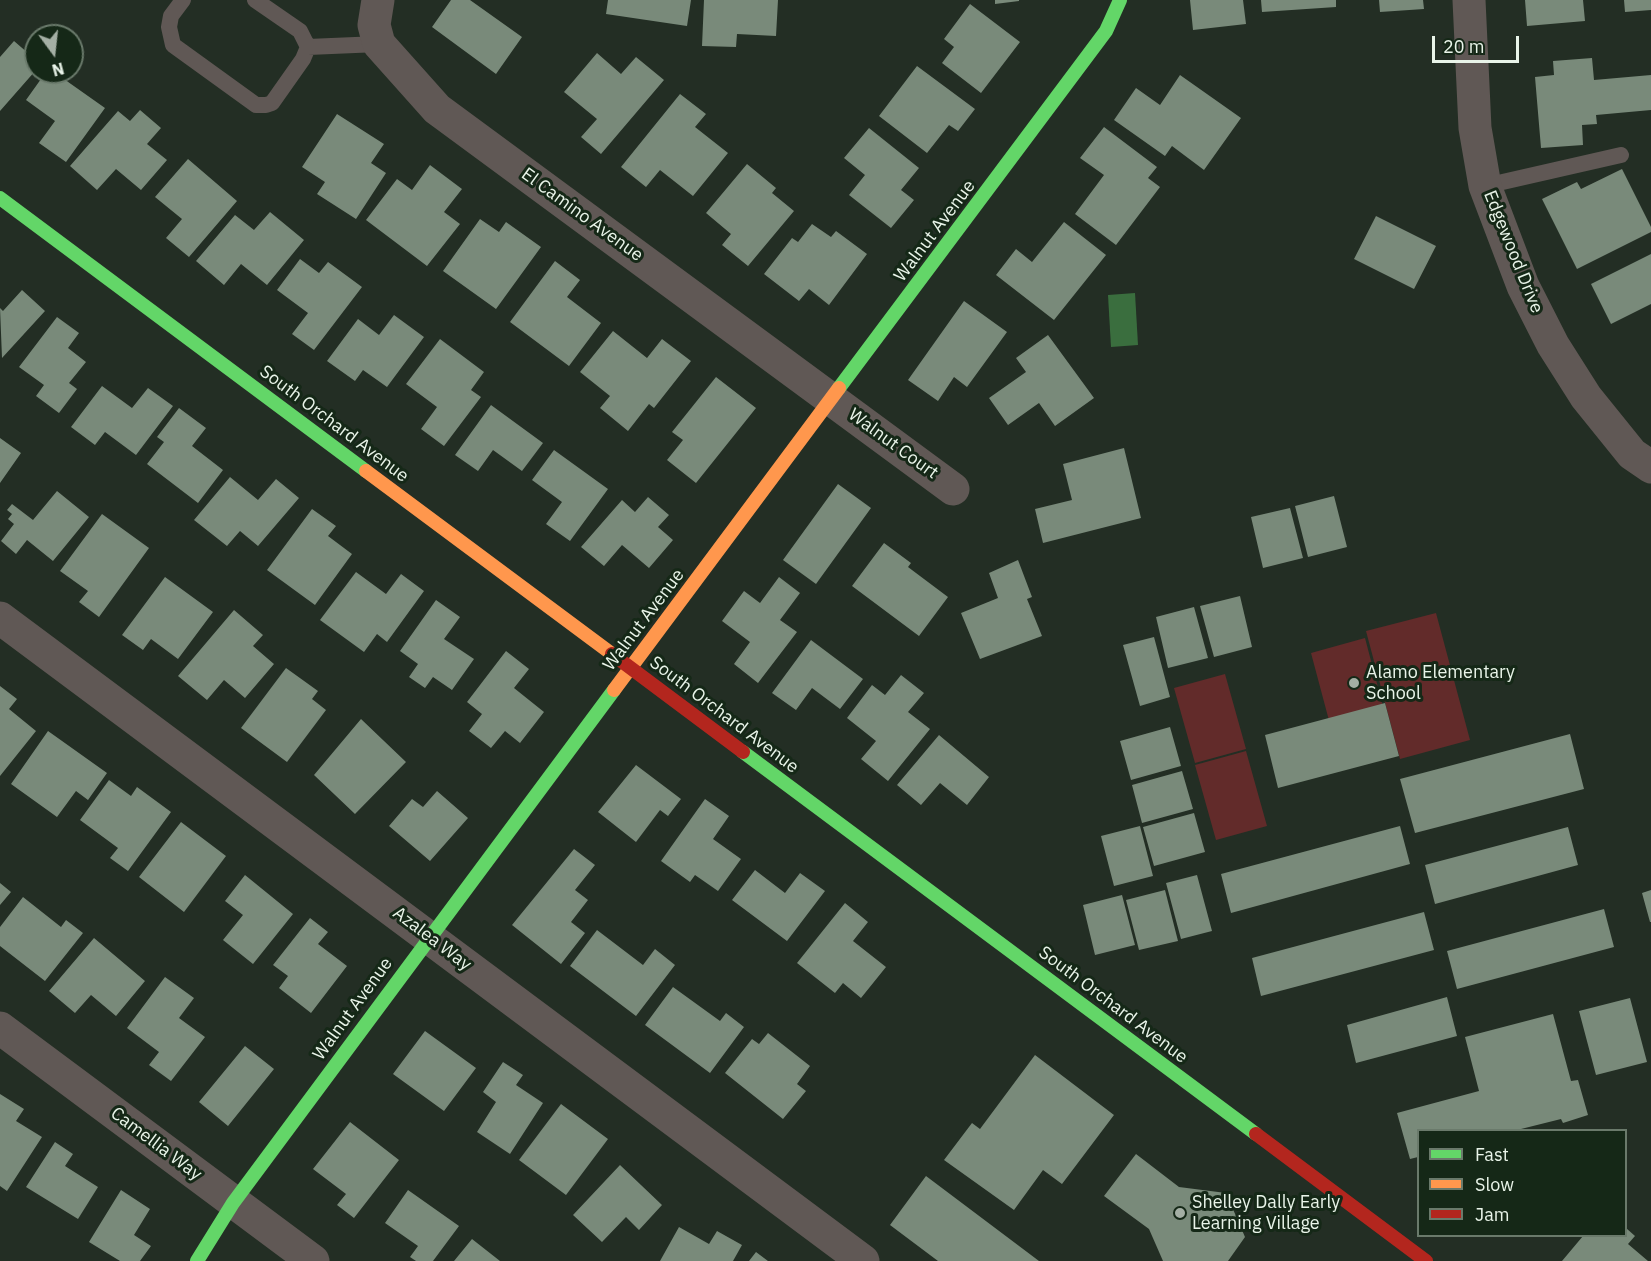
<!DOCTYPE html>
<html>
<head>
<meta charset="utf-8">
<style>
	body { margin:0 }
	#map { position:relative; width:1651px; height:1261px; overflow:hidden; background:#232e24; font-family:"IBM Plex Sans",sans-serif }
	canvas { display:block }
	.legend { position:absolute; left:1417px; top:1129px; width:210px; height:108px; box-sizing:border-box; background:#152817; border:2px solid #6a7a6b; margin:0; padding:8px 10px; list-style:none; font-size:18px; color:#e9f4e9 }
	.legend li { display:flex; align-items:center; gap:12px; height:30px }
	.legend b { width:30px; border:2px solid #6a7a6b }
	.north { position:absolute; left:24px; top:24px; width:60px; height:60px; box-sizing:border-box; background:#152817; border:2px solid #6a7a6b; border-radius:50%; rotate:165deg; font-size:16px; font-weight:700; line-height:24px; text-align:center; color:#e9f4e9 }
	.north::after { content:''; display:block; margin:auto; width:21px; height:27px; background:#a4afa4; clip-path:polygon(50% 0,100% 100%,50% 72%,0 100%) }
	.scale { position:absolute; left:1432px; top:36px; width:87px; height:27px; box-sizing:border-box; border:3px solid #e9f4e9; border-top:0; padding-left:8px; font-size:18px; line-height:21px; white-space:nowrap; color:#e9f4e9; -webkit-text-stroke:4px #152817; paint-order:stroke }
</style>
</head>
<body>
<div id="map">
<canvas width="1651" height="1261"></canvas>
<ul class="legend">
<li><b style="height:8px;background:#63d668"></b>Fast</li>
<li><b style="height:8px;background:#ff974d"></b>Slow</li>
<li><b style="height:8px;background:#b3261e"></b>Jam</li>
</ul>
<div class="north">N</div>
<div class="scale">20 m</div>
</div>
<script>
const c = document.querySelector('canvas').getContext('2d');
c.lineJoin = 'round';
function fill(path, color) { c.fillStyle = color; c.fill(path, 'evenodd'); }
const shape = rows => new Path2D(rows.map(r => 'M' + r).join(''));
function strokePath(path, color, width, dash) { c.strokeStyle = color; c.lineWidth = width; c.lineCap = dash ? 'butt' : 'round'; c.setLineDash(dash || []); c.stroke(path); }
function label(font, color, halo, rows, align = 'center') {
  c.font = font + ' "IBM Plex Sans",sans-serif'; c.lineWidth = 6; c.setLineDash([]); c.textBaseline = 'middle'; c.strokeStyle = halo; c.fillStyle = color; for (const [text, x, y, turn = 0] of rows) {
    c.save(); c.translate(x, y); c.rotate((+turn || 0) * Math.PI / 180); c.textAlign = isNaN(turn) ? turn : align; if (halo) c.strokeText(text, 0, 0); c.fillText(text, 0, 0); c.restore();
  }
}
const green = shape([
	[1436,613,1470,740,1400,759,1366,631],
	[1365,638,1385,714,1331,728,1311,653],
	[1225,674,1246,749,1195,763,1174,688],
	[1246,751,1267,826,1216,840,1195,765]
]);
const water = shape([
	[1135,293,1138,345,1111,347,1108,295]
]);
const building = shape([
	[451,0,470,0,522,37,496,74,432,27],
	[608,0,691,0,687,26,606,14],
	[704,0,778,0,776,36,737,34,736,47,702,46],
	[995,0,1019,0,1019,1,995,4],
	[1190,0,1243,0,1246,24,1193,30],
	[1261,0,1336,0,1336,7,1262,12],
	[1379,0,1423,0,1424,9,1380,12],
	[1525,0,1583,0,1585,21,1527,26],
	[1624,0,1651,0,1651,10,1625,12],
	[970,4,1020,42,981,93,942,63,954,47,944,39],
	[14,41,36,60,36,70,0,111,0,57],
	[597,53,621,74,636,57,664,80,601,154,581,137,597,119,564,92],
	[1592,58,1594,80,1651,75,1651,110,1596,115,1597,124,1582,125,1583,145,1541,148,1535,77,1554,75,1553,61],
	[917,66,975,109,958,131,949,125,927,153,879,116],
	[46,72,54,72,105,108,66,162,39,143,55,121,26,100],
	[1180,75,1241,118,1204,170,1172,146,1165,156,1114,120,1136,88,1160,105],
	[680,94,706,114,695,127,728,153,693,196,660,170,646,187,621,167],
	[140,110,161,128,147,144,167,160,141,190,116,169,97,190,70,166,118,111,130,121],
	[337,114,384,144,371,163,386,173,356,219,317,194,325,182,302,167],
	[1104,127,1157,167,1148,178,1160,187,1116,245,1075,214,1104,175,1080,158],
	[869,128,919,168,901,190,914,200,891,228,849,195,865,175,844,158],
	[188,159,237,201,189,257,166,238,182,219,155,197],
	[747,164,776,188,772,193,794,211,748,266,722,245,731,234,706,213],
	[430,165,462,189,444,212,460,224,427,266,366,220,397,179,412,190],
	[1622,169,1651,227,1651,232,1577,269,1542,199,1577,182,1581,189],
	[270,212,304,240,267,285,241,264,224,285,196,261,235,215,254,230],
	[1376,216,1436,246,1414,289,1354,259],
	[480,219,499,232,506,222,541,247,496,309,443,271],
	[1064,222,1106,255,1054,320,996,275,1016,249,1032,262],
	[812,224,831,237,836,231,867,254,829,305,809,289,799,301,764,274,792,238,798,242],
	[1651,254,1651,304,1611,324,1591,284],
	[300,259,319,273,328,262,362,287,314,350,292,334,308,313,277,290],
	[555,261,580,280,567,297,601,323,569,366,510,322],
	[22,290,45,311,2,358,0,308,3,311],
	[964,301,1007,332,967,387,954,377,938,401,908,380],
	[394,315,424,337,387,387,363,370,355,381,327,361,358,319,379,335],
	[57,317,79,333,68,348,86,362,69,383,77,389,59,413,36,396,44,385,19,367],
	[613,331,647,358,662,339,691,361,654,408,649,404,628,431,600,408,610,396,580,372],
	[1048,335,1094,398,1055,426,1039,403,1008,425,989,398,1026,372,1016,358],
	[440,339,484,372,471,390,481,397,444,446,421,429,437,407,406,384],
	[716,377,756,408,696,483,667,460,683,440,672,432],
	[102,386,132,408,148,388,173,406,136,455,105,432,95,445,71,427],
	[491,405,543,443,522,471,493,450,478,471,455,455],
	[179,408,206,428,192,446,223,470,198,503,147,464,164,442,157,437],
	[0,438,21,453,0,483],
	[1124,448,1141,518,1043,543,1035,509,1072,500,1063,464],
	[554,450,608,489,570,541,546,524,562,502,532,480],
	[230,477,258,500,276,479,299,498,258,546,240,531,227,546,194,520],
	[838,484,871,508,816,584,783,560],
	[57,491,89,517,53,561,27,540,16,554,1,541,14,524,8,519,12,514,7,510,12,504,33,520],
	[1334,496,1347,547,1308,557,1295,506],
	[648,497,669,515,658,527,673,540,649,568,622,545,604,566,581,547,622,500,635,512],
	[1290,508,1303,558,1263,568,1251,517],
	[312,509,336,526,328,536,352,554,315,605,267,570],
	[102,514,149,548,99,617,79,602,88,591,60,571],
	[884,543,911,563,908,567,948,597,919,636,852,586],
	[1018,560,1032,597,1027,599,1042,636,980,659,961,613,998,598,989,573],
	[356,572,386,594,401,574,424,591,387,642,377,634,364,652,320,620],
	[165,577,213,612,178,659,151,639,143,650,122,635],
	[779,577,800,593,780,620,797,632,758,683,734,664,750,642,722,621,744,591,760,603],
	[1240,596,1252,647,1214,657,1200,606],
	[436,600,460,617,444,639,474,659,452,690,433,677,425,688,409,677,418,664,400,651],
	[1194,607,1208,658,1168,668,1156,617],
	[234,610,263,635,253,646,274,664,245,698,224,680,207,700,178,676],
	[1154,637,1170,697,1140,706,1123,645],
	[811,640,863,679,840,709,812,688,796,710,772,693],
	[506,651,529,669,514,688,544,712,520,743,505,731,491,748,469,731,482,714,467,702],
	[286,668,318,691,312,699,326,710,287,762,241,728],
	[901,675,924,693,908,712,930,729,888,781,861,759,876,741,847,718,872,685,885,695],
	[0,686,17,699,9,709,36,731,0,776],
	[1385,703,1399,756,1278,788,1265,735],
	[361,719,406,762,355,814,314,775],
	[1170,727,1181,766,1131,780,1120,741],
	[48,731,107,773,88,800,76,791,57,817,11,784],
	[1570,734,1584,789,1415,833,1400,779],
	[939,735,989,777,967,805,940,783,921,805,897,785],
	[636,765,681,799,668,816,660,810,636,842,598,812],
	[1182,771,1193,809,1142,823,1132,785],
	[109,780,131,796,137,787,171,812,128,871,110,858,118,848,80,820],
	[437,791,468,818,430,861,389,826,412,799,423,807],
	[705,799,729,816,713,839,741,859,718,891,695,875,690,882,661,861],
	[1194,813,1205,852,1154,866,1143,827],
	[181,822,226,856,184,912,139,877],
	[1140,826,1153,876,1114,886,1101,836],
	[1400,826,1410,864,1231,913,1221,874],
	[1568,827,1578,865,1435,904,1425,865],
	[574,849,595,865,575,890,588,900,571,922,585,933,561,964,512,925],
	[755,870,785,893,800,873,825,891,787,941,732,900],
	[245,875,293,914,253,964,223,940,243,915,225,901],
	[1197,875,1212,931,1181,939,1166,883],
	[0,883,11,892,0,905],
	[1165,890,1178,941,1139,950,1126,900],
	[1651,890,1651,922,1650,922,1642,893],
	[1122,895,1135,945,1095,955,1083,905],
	[23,897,61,927,66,920,83,933,45,981,0,946,0,927],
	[845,903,868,922,853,941,886,967,861,998,843,983,835,993,797,963],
	[1604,909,1614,947,1457,989,1447,951],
	[1424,912,1434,950,1261,996,1252,958],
	[310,918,328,932,318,944,347,966,311,1013,279,988,288,976,273,965],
	[597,930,643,965,655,949,675,965,636,1016,570,966],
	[94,938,145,981,116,1016,91,995,75,1013,49,991],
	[165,977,194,998,179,1018,205,1037,171,1081,149,1065,159,1052,127,1028],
	[673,987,720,1021,726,1013,744,1027,710,1073,645,1025],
	[1447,997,1457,1036,1356,1063,1347,1025],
	[1630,998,1647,1062,1596,1075,1579,1011],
	[1553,1014,1571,1081,1578,1080,1588,1115,1563,1123,1561,1119,1517,1130,1418,1130,1418,1157,1410,1159,1397,1113,1479,1091,1465,1037],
	[425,1031,476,1068,444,1111,393,1074],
	[768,1033,810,1066,797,1084,806,1091,783,1119,725,1073,752,1039,759,1044],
	[245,1046,274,1069,228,1126,199,1102],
	[1035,1055,1114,1115,1062,1184,1043,1170,1014,1210,944,1160,972,1123,980,1129],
	[503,1062,523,1075,516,1085,543,1103,510,1154,477,1132,496,1102,483,1092],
	[0,1094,24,1109,16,1121,42,1137,7,1191,0,1186],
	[561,1104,608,1139,566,1195,519,1160],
	[350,1122,399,1160,354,1218,337,1205,346,1194,313,1169],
	[55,1142,73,1154,65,1166,98,1187,78,1219,26,1187],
	[1136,1154,1179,1187,1226,1193,1245,1237,1228,1261,1163,1261,1149,1229,1104,1196],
	[620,1165,662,1205,639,1230,626,1217,602,1242,573,1215],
	[926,1176,1039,1261,938,1261,890,1225],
	[121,1190,150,1209,134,1235,151,1246,140,1261,120,1261,89,1242],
	[408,1190,459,1226,433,1261,416,1261,410,1257,418,1246,385,1223],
	[679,1227,709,1244,717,1231,742,1245,733,1261,660,1261],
	[1626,1228,1635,1236,1628,1244,1648,1261,1562,1261,1583,1236,1626,1236],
	[472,1239,500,1261,454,1261],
	[756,1252,768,1261,749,1261]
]);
const lane = shape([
	[183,0,171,16,169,27,173,45,256,105,266,105,272,103,303,59,308,47,300,31,255,0],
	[308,47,379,44],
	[1485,186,1621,155]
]);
const street = shape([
	[378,0,374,25,379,44,437,109,953,489],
	[1469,0,1475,128,1485,186,1523,286,1553,345,1586,397,1632,454,1651,467],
	[0,618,863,1261],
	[0,1028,313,1261]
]);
const fast = shape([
	[0,198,366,471],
	[839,388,1106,31,1120,0],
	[743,752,1256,1134],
	[197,1261,233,1203,614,690]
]);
const slow = shape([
	[366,471,612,654],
	[614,690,839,388]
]);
const jam = shape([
	[612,654,743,752],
	[1256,1134,1426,1261]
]);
const markers = [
	[1354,683,6,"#a4afa4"],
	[1180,1213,6,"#a4afa4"]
];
const streetNames = [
	["El Camino Avenue",582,215,36],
	["Walnut Avenue",935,231,-53],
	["Edgewood Drive",1513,252,68],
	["South Orchard Avenue",334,424,37],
	["Walnut Court",893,444,36],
	["Walnut Avenue",644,620,-53],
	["South Orchard Avenue",724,715,37],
	["Azalea Way",432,939,37],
	["South Orchard Avenue",1113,1005,37],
	["Walnut Avenue",353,1009,-54],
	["Camellia Way",156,1144,37]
];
const poiNames = [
	["Alamo Elementary",1366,673],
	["School",1366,694],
	["Shelley Dally Early",1192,1203],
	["Learning Village",1192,1224]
];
fill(green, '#622b2a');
fill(water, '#3a6e3e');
fill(building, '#798a7a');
strokePath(lane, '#605855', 16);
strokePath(street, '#605855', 33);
strokePath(fast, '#63d668', 14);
strokePath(slow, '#ff974d', 14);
strokePath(jam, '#b3261e', 14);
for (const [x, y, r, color] of markers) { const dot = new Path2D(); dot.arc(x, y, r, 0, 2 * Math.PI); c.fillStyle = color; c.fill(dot); strokePath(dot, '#152817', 2); }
label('18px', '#e9f4e9', '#152817', streetNames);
label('18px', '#e9f4e9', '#152817', poiNames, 'left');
</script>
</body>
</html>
